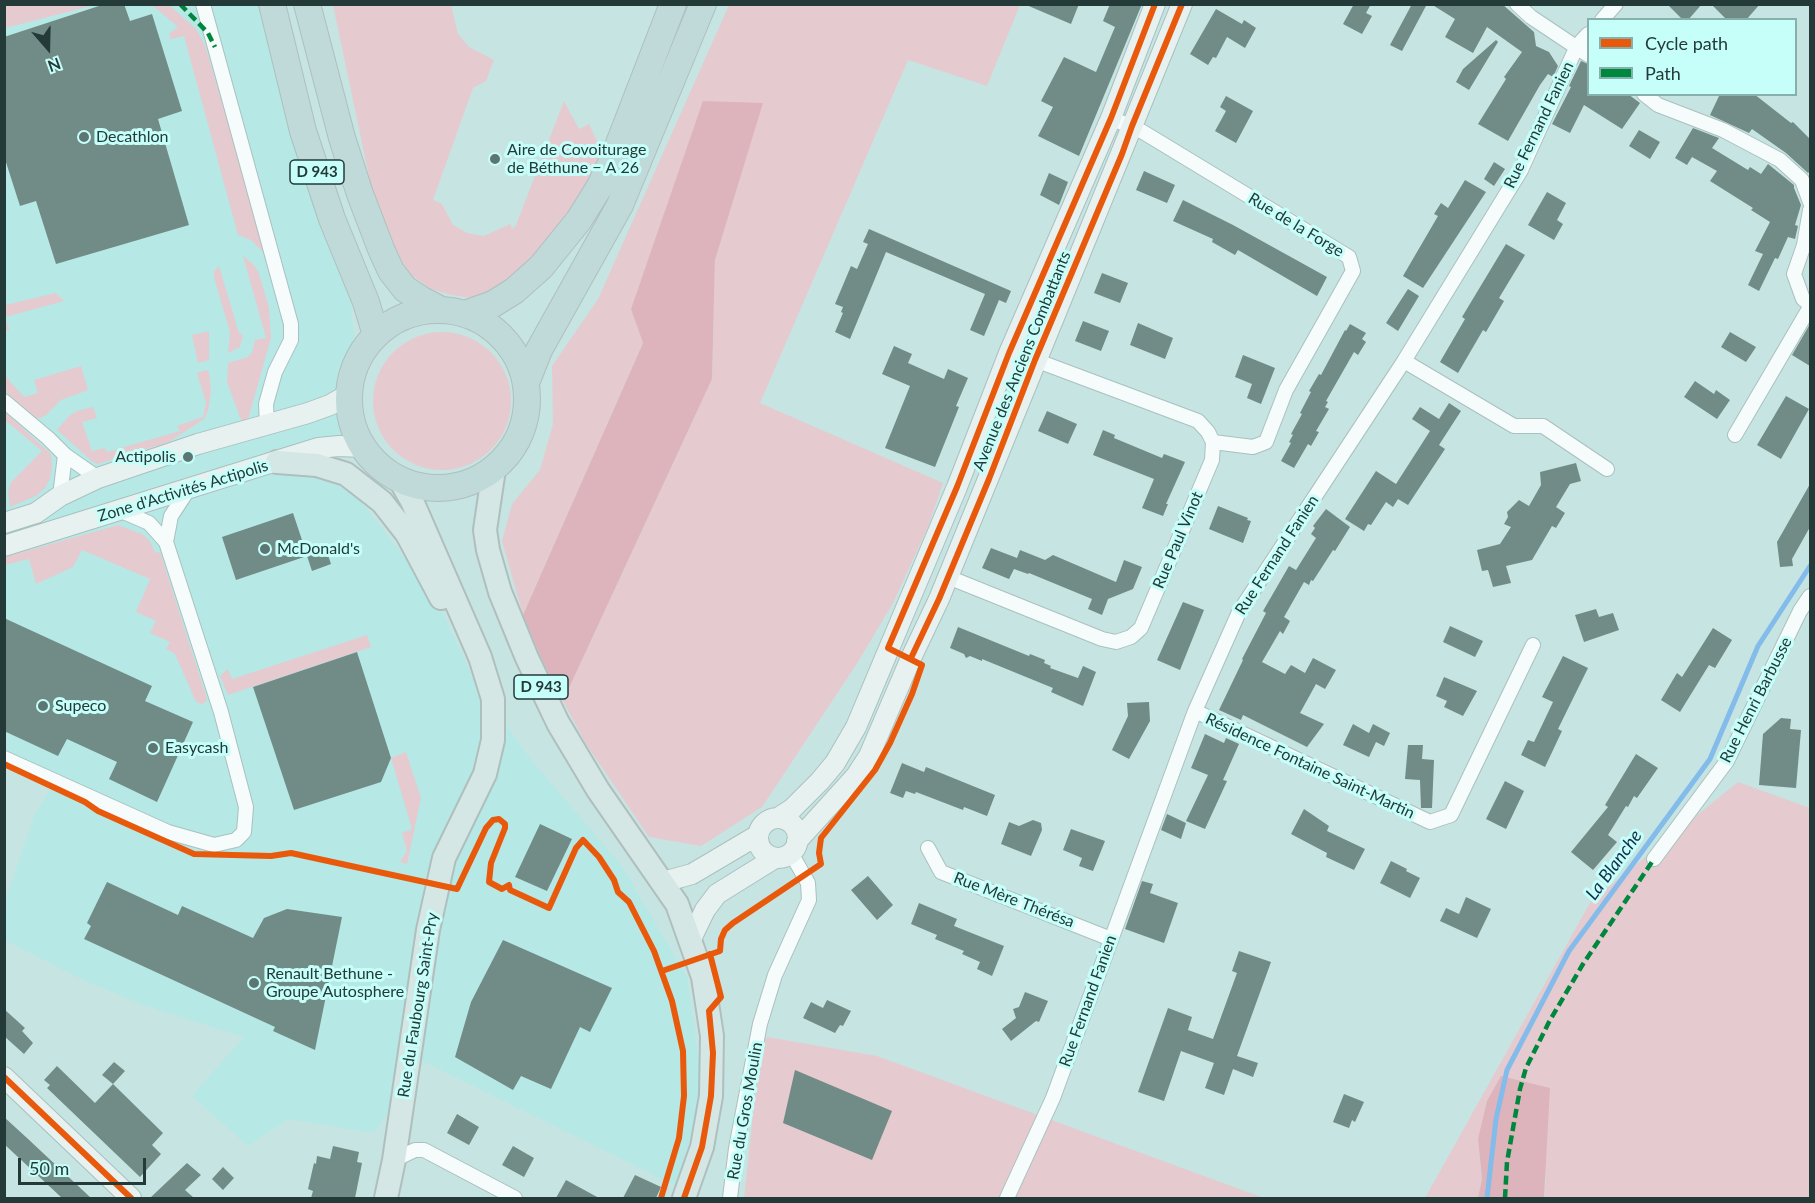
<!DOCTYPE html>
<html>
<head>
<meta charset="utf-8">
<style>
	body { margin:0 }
	#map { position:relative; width:1815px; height:1203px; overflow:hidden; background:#c6e4e2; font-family:Lato,sans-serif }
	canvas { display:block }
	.frame { position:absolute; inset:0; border:6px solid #233a38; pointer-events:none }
	.legend { position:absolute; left:1587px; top:18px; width:210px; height:78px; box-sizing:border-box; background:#c6fffa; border:2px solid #85b0ac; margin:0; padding:8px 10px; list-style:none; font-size:18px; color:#233a38 }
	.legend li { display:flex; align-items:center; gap:12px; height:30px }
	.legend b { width:30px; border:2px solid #85b0ac }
	.north { position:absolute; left:18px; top:18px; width:60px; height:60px; -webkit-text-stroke:4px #c6fffa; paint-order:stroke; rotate:160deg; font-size:16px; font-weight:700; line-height:24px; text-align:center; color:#233a38 }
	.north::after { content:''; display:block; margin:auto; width:21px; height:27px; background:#233a38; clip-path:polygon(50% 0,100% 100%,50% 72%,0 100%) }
	.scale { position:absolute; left:18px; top:1158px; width:128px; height:27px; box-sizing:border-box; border:3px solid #233a38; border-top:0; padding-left:8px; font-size:18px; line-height:21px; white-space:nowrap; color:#233a38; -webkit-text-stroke:4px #c6fffa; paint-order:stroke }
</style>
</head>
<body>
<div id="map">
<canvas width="1815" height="1203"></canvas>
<div class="frame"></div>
<ul class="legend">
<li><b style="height:8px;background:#e8590c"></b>Cycle path</li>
<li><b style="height:8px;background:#00873e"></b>Path</li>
</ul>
<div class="north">N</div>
<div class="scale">50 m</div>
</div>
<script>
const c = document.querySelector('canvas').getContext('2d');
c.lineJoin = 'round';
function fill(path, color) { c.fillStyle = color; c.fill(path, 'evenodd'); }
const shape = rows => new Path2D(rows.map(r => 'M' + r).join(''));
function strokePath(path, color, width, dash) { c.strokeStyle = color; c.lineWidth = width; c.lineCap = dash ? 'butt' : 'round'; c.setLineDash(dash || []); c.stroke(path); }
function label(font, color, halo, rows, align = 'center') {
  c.font = font + ' Lato,sans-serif'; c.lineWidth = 6; c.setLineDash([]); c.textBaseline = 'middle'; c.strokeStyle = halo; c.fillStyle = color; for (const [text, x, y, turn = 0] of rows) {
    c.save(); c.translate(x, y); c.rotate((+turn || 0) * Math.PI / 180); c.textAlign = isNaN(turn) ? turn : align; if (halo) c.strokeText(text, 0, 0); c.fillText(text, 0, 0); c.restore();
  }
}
const built = shape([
	[5,5,259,5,285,112,351,303,354,338,340,379,342,477,437,600,473,678,528,756,621,865,687,977,703,1093,676,1186,423,1061,374,1133,289,1119,248,1146,192,1096,244,1037,138,1003,75,976,5,940,5,902,34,816,51,788,5,768]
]);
const green = shape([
	[5,4,95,4,95,5,5,28],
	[152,5,169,5,196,29,205,45,265,250,262,251,251,240,238,235,184,36,171,39,169,34,178,27],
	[333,5,451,5,458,34,469,47,494,60,486,81,473,88,433,200,442,204,453,225,467,233,484,236,510,224,513,229,516,225,564,101,579,129,589,124,602,152,603,164,600,174,518,276,490,293,472,298,452,295,431,289,411,275,396,253,371,186],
	[729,5,1020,5,987,86,908,60,760,403,943,483,928,527,893,603,856,665,762,807,701,846,649,837,586,744,563,701,712,379,715,260,762,103,631,308,643,343,523,615,502,541,512,504,540,470,553,424,552,366,598,299],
	[243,256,252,263,258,271,269,307,271,338,247,423,243,425,227,382,228,363,248,357,252,352,255,340,266,338],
	[219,266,239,333,243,335,240,347,228,353,230,332,214,277,214,271],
	[56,293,64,301,5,317,9,330,5,331,5,305],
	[209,331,209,360,198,363,192,335],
	'373 401a69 69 0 1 1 138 0a69 69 0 1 1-138 0Z',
	[81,366,88,390,61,400,45,416,40,418,35,418,5,391,5,368,7,378,24,397,38,393,34,380],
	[206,370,209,372,211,391,208,411,204,419,169,442,98,464,93,462,57,430,69,416,77,411,93,407,97,418,82,422,92,451,105,448,107,452,180,431,177,426,203,417,206,403,197,373],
	[4,411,51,454,52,468,50,479,45,488,36,496,10,507,8,491,11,482,42,451,5,420],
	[118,525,142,534,149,540,156,553,160,552,207,699,206,702,201,704,196,702,175,654,166,649,170,642,150,633,156,621,136,612,150,579,82,550,73,567,36,584,29,559,5,565,5,557],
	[367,635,371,647,228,695,220,676,228,669,232,679],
	[406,752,421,798,407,864,400,862,407,851,402,833,412,829,391,758],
	[1738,782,1810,808,1810,1198,1544,1198,1546,1177,1478,1139,1482,1179,1478,1198,1425,1198,1591,901],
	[767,1037,877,1056,1264,1198,744,1198,760,1051]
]);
const forest = shape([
	[703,101,763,103,715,260,712,379,563,701,542,660,523,615,643,343,631,309],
	[1501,1076,1550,1088,1544,1198,1478,1198,1482,1179,1478,1139,1487,1101]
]);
const stream = shape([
	[1487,1198,1496,1119,1507,1070,1569,951,1710,759,1758,646,1810,566]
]);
const building = shape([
	[105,4,124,4,130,21,152,14,182,111,158,119,189,225,56,264,36,201,20,206,4,156,4,37],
	[1024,4,1079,4,1071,24],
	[1110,4,1142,4,1079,156,1038,136,1053,107,1041,101,1064,57,1096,72,1115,27,1103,21],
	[1354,4,1371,4,1366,13,1372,16,1362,34,1343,24],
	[1412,4,1427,4,1402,51,1390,45],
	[1431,4,1502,4,1534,32,1536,46,1549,52,1558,66,1553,77,1548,74,1540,85,1508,141,1478,124,1506,79,1504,77,1522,52,1487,27,1473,53,1445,37,1455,19],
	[1667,4,1702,4,1688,20,1683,20],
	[1711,4,1760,4,1746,20,1727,20],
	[1216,9,1242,24,1244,20,1256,28,1245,48,1227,37,1216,58,1213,57,1208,65,1190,54],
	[1496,40,1498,42,1469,90,1456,82,1463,69],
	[1581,61,1588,64,1588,94,1628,94,1640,103,1622,129,1584,105,1570,133,1552,124,1571,87,1569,86],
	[1720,94,1754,94,1791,123,1793,122,1810,139,1810,171,1808,173,1786,153,1752,129,1749,133,1710,115],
	[1226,96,1253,111,1236,143,1215,131,1226,111,1220,107],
	[1693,128,1719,138,1712,148,1748,170,1750,167,1761,174,1768,164,1794,185,1794,188,1801,205,1795,225,1798,226,1795,239,1788,237,1778,259,1775,258,1759,291,1748,285,1763,254,1755,251,1770,222,1751,210,1753,208,1710,181,1717,171,1692,157,1687,165,1675,158],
	[1639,130,1660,142,1650,159,1629,146],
	[1494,162,1505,169,1494,186,1484,179],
	[1144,171,1175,185,1167,203,1136,190],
	[1049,173,1068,182,1059,205,1040,195],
	[1465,180,1486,192,1423,288,1403,276,1438,216,1434,214,1441,203,1448,208],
	[1547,192,1566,203,1557,220,1563,224,1554,240,1528,225],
	[1183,200,1233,225,1327,277,1317,296,1238,250,1235,255,1212,242,1213,239,1173,221],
	[869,229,1011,291,1006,303,999,300,984,336,970,330,985,294,886,252,850,339,835,332,843,313,841,312,843,307,835,304,851,266,857,269,868,244,863,242],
	[1506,244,1525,255,1499,298,1504,301,1486,332,1483,330,1458,373,1440,362,1465,319,1462,317],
	[1102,273,1128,283,1120,303,1094,293],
	[1408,289,1419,296,1398,331,1386,323],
	[1083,321,1109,331,1101,351,1075,341],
	[1138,323,1173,338,1165,359,1130,345],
	[1350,324,1366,333,1362,339,1366,342,1358,355,1354,352,1326,401,1328,402,1325,407,1329,409,1316,431,1319,432,1311,446,1308,444,1294,468,1281,461,1291,443,1289,442,1293,435,1291,434,1302,414,1300,413,1311,392,1309,391,1319,374,1321,375,1345,330,1346,331],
	[1810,324,1810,366,1792,355],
	[1730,332,1756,347,1746,362,1721,347],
	[894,346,912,354,908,363,944,379,948,369,968,378,956,406,959,407,935,467,885,448,910,386,882,374],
	[1243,355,1275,368,1261,404,1247,398,1252,384,1235,377],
	[1695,381,1714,394,1716,390,1730,400,1717,419,1684,397],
	[1786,396,1809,409,1781,459,1757,445],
	[1449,403,1461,411,1439,445,1445,449,1408,505,1398,499,1393,507,1386,502,1371,525,1368,524,1364,531,1345,519,1376,471,1396,484,1430,431,1412,419,1420,407,1439,419],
	[1047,411,1077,424,1068,444,1038,431],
	[1103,430,1115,435,1114,438,1162,458,1164,454,1185,462,1166,504,1168,504,1163,516,1142,508,1154,479,1093,455],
	[1576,463,1581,481,1570,484,1556,507,1565,513,1556,528,1552,526,1532,560,1506,566,1511,583,1493,587,1488,570,1482,571,1477,550,1500,544,1511,527,1504,524,1508,517,1507,512,1519,500,1529,506,1541,485,1540,472],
	[1810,484,1810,527,1792,559,1793,566,1780,567,1777,542],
	[1218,506,1248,518,1247,520,1251,521,1243,543,1209,529],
	[1326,509,1350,527,1335,551,1333,550,1313,581,1311,580,1309,585,1304,582,1284,617,1290,621,1283,634,1280,631,1262,662,1285,674,1291,665,1305,673,1313,658,1336,670,1325,689,1316,684,1300,713,1324,724,1307,747,1243,715,1241,720,1219,710,1243,660,1242,659,1266,613,1263,611,1289,566,1296,570,1316,538,1311,534,1315,528,1313,526],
	[293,513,306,552,325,546,331,564,312,571,307,556,236,580,222,537],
	[991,548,1017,558,1020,550,1045,560,1053,555,1116,582,1124,560,1142,567,1133,589,1108,599,1102,615,1088,609,1092,599,1029,573,1028,574,1014,569,1009,579,982,568],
	[1183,602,1204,610,1180,670,1157,660],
	[1596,609,1599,617,1613,613,1619,630,1584,642,1575,615],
	[4,618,152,686,145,701,193,722,157,802,109,779,117,762,67,739,58,756,4,731],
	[1450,626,1483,641,1475,657,1443,642],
	[958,627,1029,656,1030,654,1045,660,1044,663,1051,666,1050,668,1078,678,1083,666,1096,672,1083,706,1051,692,1053,688,982,659,982,661,970,656,966,658,964,654,950,648],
	[1713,628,1732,640,1715,668,1709,665,1680,712,1661,700,1677,673,1682,677],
	[357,652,391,758,381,782,294,810,253,687],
	[1563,656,1588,668,1558,729,1562,731,1545,767,1521,755,1528,740,1534,742,1553,702,1542,697],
	[1444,677,1477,691,1463,716,1444,707,1447,701,1436,696],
	[1149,702,1150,721,1129,759,1112,750,1128,716,1127,703],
	[1781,718,1791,719,1790,729,1801,730,1796,788,1759,785,1763,734],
	[1353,724,1369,733,1373,724,1390,733,1384,746,1376,742,1369,757,1343,745],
	[1205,734,1224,743,1226,738,1239,744,1223,780,1227,781,1205,829,1186,821,1208,775,1191,768],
	[1408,745,1423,745,1422,759,1434,760,1432,808,1421,808,1420,780,1405,779],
	[1636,754,1658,768,1637,798,1634,796,1628,807,1626,806,1608,835,1617,842,1593,870,1571,852,1608,807,1605,805],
	[902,763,924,772,926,767,995,795,987,816,964,807,963,810,916,792,915,794,906,791,903,798,890,793],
	[1505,781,1524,791,1506,829,1486,819],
	[1304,809,1329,826,1327,831,1365,849,1354,870,1326,857,1327,853,1291,834],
	[1167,814,1186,823,1181,839,1161,830],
	[1033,820,1041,823,1042,830,1031,856,1001,844,1009,822,1019,826],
	[540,824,572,839,547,891,515,877],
	[1071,829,1105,841,1093,871,1079,866,1082,858,1063,850],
	[1391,861,1407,869,1406,871,1420,878,1410,898,1380,883],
	[868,876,893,905,877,920,851,890],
	[1142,881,1153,884,1150,893,1178,903,1164,943,1125,929],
	[107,882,178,915,182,906,253,938,264,918,287,909,342,917,315,1050,273,1031,275,1027,84,939,91,926,87,923],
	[1466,897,1491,909,1477,938,1440,921,1446,908,1459,914],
	[919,903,957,919,954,926,1004,946,992,976,977,969,980,962,962,954,964,951,935,939,937,935,911,924],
	[503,940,612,988,590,1032,580,1027,551,1089,521,1076,513,1090,455,1057,471,1002],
	[1239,951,1271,962,1237,1056,1258,1063,1253,1077,1233,1069,1224,1095,1205,1088,1214,1063,1181,1051,1164,1101,1138,1092,1168,1008,1192,1017,1188,1030,1213,1039,1237,973,1232,971],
	[1025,992,1048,1001,1039,1022,1036,1021,1011,1041,1002,1029,1016,1018,1013,1009,1019,1007],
	[827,1000,851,1011,843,1026,840,1025,835,1033,803,1018,811,1002,823,1008],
	[4,1009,25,1028,22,1031,33,1043,24,1054,4,1036],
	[114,1062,125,1071,113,1084,102,1075],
	[57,1066,95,1103,113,1084,163,1133,152,1145,161,1154,140,1177,47,1088,50,1085,44,1080],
	[795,1070,892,1111,872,1160,783,1123],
	[1344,1094,1364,1102,1355,1122,1352,1120,1349,1128,1333,1122],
	[457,1114,479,1127,469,1145,447,1133],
	[4,1117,27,1138,91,1198,62,1198,4,1144],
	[333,1146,359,1152,357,1162,362,1163,355,1198,311,1198,313,1191,308,1189,314,1163,316,1164,317,1156,330,1159],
	[513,1146,534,1158,524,1177,502,1165],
	[187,1163,201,1175,185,1190,194,1198,150,1198],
	[223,1167,234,1178,223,1190,212,1179],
	[635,1175,661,1187,656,1198,623,1198],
	[566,1180,599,1198,556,1198]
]);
const street = shape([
	[203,4,291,324,291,340,275,372,266,404,267,425],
	[1517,4,1531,17,1588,55],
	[1602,20,1616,4],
	[1644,94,1658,105,1723,130,1780,160,1802,180,1810,202],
	[1111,118,1143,132,1349,257,1353,271,1286,390,1266,442,1253,447,1213,442],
	[1810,210,1804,245,1794,274,1803,299,1810,304],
	[1404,361,1514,426,1543,426,1607,469],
	[4,401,48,438,65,455,98,478],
	[1735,435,1810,307],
	[60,496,65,455],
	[166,542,171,516,188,490],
	[948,577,1102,639,1116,642,1131,637,1141,628,1212,460,1213,442,1208,432,1198,421,1035,360],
	[1195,711,1430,822,1451,815,1533,645],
	[4,758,168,832,214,845,236,840,244,832,246,807,221,712,166,542,149,523,119,510],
	[928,848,941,872,1111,939],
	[1654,859,1727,761,1800,611,1810,596],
	[394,1160,415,1150,424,1150,515,1198],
	[730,1198,736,1148,760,1024,775,975,809,900,808,883,791,853],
	[1007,1198,1053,1098,1195,711,1239,612,1404,361,1521,170,1577,46,1588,34]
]);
const secondary = shape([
	[4,523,36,513,60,496,98,478,198,444,308,413,330,405,349,394],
	[4,546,318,448,339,446,362,447],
	[778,818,792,809,820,781,835,763,856,727,957,487,1009,353,1111,118,1155,4],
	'758 838a20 20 0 1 1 40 0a20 20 0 1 1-40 0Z',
	[797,841,856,776,869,756,911,658,939,599,1182,4],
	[663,882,692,874,758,835],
	[691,939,705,910,717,894,775,858],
	[4,1077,131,1198]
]);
const primary = shape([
	[277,462,317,465,346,474,382,502,407,534,441,598],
	[494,469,485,530,488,550,500,592,527,658,558,723,598,790,677,904,703,977,712,1036,711,1096,702,1147,684,1198],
	[386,1198,394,1160,428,930,444,858,485,774,493,740,493,699,480,657,412,501,400,480]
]);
const highway = shape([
	[272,4,303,131,332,219,366,302,376,335],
	[307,4,342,138,360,194,381,249,391,271,405,289,422,300,441,310],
	'349 399a89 89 0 1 1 178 0a89 89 0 1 1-178 0Z',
	[465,314,493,304,514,291,541,267,579,220,600,186,613,159,673,4],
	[526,383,539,350,620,205,703,4]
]);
const quiet = shape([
	[180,4,208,33,215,47],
	[1505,1198,1507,1162,1520,1089,1526,1068,1549,1022,1583,964,1654,859]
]);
const cycleway = shape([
	[911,658,939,599,989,479,1035,360,1122,154,1132,126,1182,4],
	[4,764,85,802,98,811,194,854,271,856,291,853,457,889,486,828,493,820,499,819,505,824,505,828,491,863,489,882,502,889,509,885,510,890,549,908,576,848,583,840,599,857,614,880,618,892,629,902,654,951,672,1001,683,1051,684,1096,679,1138,661,1198],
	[662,971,720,951,721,939,725,930,733,923,821,864,819,853,821,838,875,770,890,743,912,694,922,665,888,648,957,487,1009,353,1111,118,1155,4],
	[4,1077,131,1198],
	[684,1198,702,1147,711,1096,713,1053,709,1011,721,997,710,954]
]);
const markers = [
	[84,137,6,"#5c7674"],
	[495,159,6,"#5c7674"],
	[188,457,6,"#5c7674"],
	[265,549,6,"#5c7674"],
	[43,706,6,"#5c7674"],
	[153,748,6,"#5c7674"],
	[254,983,6,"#5c7674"]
];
const shields = [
	[317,172,54],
	[541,687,54]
];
const shieldNames = [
	["D 943",317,172],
	["D 943",541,687]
];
const streetNames = [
	["Rue Fernand Fanien",1539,125,-64],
	["Rue de la Forge",1296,225,31],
	["Avenue des Anciens Combattants",1022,361,-68],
	["Zone d'Activités Actipolis",183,491,-17],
	["Rue Paul Vinot",1178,540,-67],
	["Rue Fernand Fanien",1277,555,-57],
	["Rue Henri Barbusse",1756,700,-63],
	["Résidence Fontaine Saint-Martin",1310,766,25],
	["Rue Mère Thérésa",1014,900,21],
	["Rue Fernand Fanien",1088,1001,-70],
	["Rue du Faubourg Saint-Pry",418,1005,-81],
	["Rue du Gros Moulin",745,1111,-80]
];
const poiNames = [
	["Decathlon",96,137],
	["Aire de Covoiturage",507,150],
	["de Béthune − A 26",507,168],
	["Actipolis",176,457,"right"],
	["McDonald's",277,549],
	["Supeco",55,706],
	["Easycash",165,748],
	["Renault Bethune -",266,974],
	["Groupe Autosphere",266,992]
];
const waterNames = [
	["La Blanche",1614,865,-54]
];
fill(built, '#b6e8e5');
fill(green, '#e5cbcf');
fill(forest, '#ddb4bc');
strokePath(stream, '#83bbea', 5);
fill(building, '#718b87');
strokePath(street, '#a9c1bf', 16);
strokePath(secondary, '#a9c1bf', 22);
strokePath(primary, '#afbfbe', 26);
strokePath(highway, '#afbfbe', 28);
strokePath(street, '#f6fbfb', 14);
strokePath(secondary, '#e6f1f0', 20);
strokePath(primary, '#d5e7e5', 22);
strokePath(highway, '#bfdad9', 26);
strokePath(quiet, '#00873e', 4.5, [9, 4.5]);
strokePath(cycleway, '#e8590c', 6);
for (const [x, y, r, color] of markers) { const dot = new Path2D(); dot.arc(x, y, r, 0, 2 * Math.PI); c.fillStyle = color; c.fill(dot); strokePath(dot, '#c6fffa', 2); }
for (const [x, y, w] of shields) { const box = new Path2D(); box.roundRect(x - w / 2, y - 12, w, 24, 4.5); c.fillStyle = '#c6fffa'; c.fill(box); strokePath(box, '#233a38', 1.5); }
label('bold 15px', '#233a38', null, shieldNames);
label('16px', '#233a38', '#c6fffa', streetNames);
label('16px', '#233a38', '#c6fffa', poiNames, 'left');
label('italic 18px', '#122e4a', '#c6fffa', waterNames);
</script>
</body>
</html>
